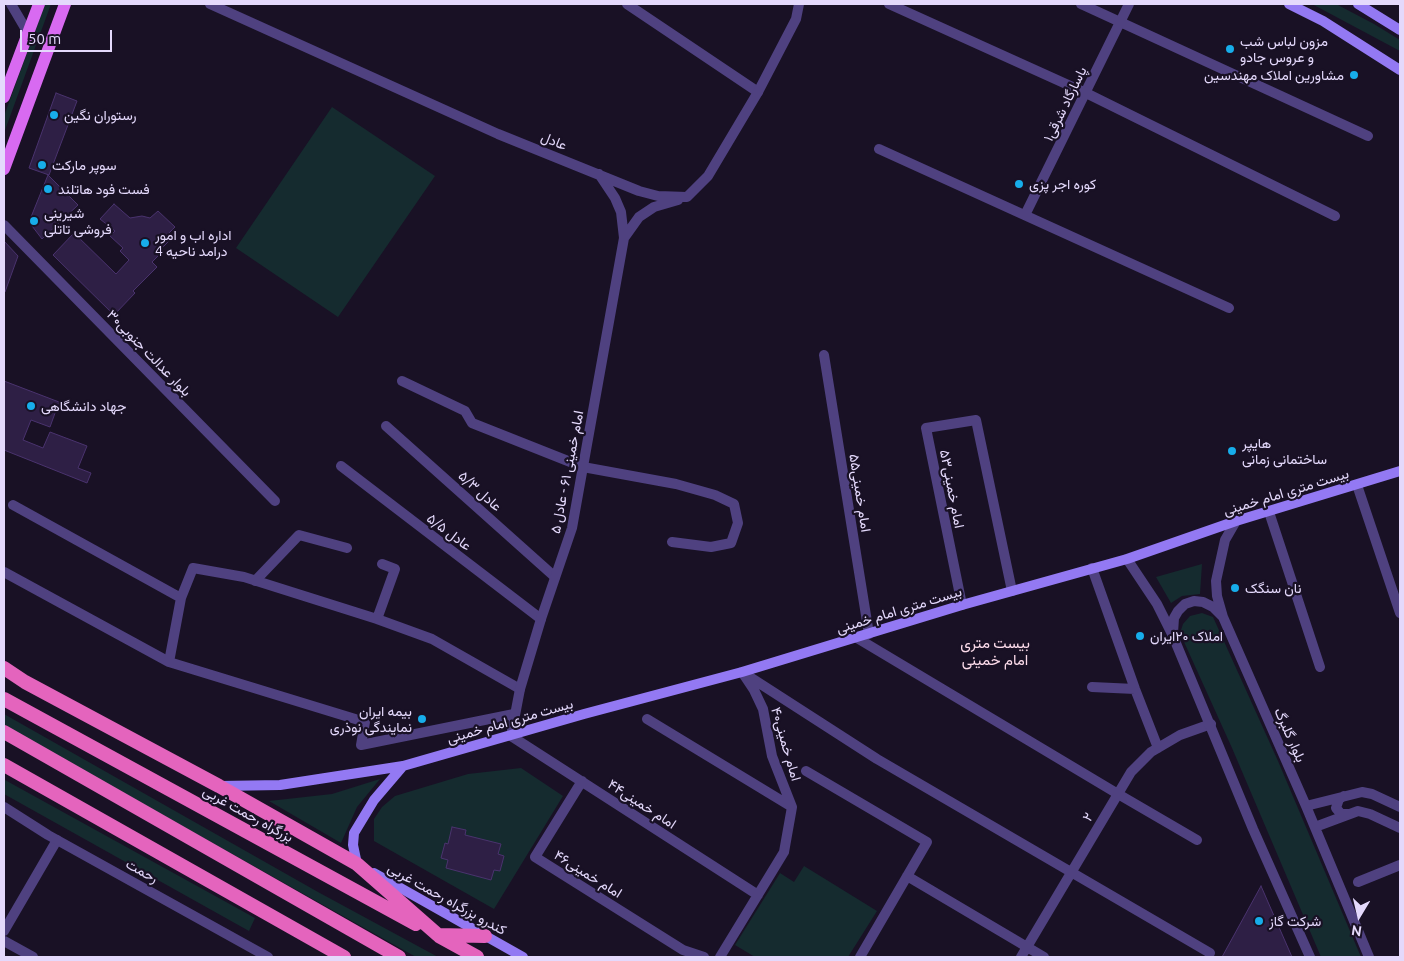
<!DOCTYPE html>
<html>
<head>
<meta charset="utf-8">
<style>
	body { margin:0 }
	#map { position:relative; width:1404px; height:961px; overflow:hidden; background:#191125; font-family:Ubuntu,sans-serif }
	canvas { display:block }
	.frame { position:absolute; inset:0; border:5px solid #e4d9fc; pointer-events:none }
	.north { position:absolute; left:1334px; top:891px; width:50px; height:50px; -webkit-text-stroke:4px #191125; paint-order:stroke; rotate:189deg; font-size:14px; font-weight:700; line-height:20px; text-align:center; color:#e4d9fc }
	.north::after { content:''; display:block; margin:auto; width:18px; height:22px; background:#e4d9fc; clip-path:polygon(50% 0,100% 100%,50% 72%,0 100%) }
	.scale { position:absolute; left:20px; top:30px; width:92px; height:22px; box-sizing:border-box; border:2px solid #e4d9fc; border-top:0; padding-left:6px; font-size:15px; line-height:18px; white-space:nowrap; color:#e4d9fc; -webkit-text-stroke:4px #191125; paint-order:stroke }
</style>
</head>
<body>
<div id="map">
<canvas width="1404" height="961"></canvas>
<div class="frame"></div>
<div class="north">N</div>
<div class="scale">50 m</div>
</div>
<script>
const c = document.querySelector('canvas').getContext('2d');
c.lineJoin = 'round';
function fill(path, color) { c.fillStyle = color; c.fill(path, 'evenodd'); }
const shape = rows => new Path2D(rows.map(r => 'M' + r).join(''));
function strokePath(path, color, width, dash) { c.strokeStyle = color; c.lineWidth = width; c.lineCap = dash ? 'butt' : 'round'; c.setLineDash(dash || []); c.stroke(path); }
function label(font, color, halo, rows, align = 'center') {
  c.font = font + ' Ubuntu,Vazirmatn,sans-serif'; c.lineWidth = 4.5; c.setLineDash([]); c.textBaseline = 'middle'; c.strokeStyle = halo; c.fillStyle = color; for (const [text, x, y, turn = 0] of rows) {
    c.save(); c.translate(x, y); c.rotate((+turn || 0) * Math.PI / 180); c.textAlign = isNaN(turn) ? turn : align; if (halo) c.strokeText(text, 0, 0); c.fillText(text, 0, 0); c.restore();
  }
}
const green = shape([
	[45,4,51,4,4,133,4,116],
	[1312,4,1336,4,1374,24,1400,40,1400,51],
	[332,107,435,176,338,317,236,248],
	[1202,564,1200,594,1182,596,1171,603,1156,577],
	[1202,613,1213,617,1278,761,1361,957,1321,957,1232,748,1180,633,1183,624,1190,616],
	[4,714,318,892,438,957,416,957,4,726],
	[521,768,563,796,494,909,374,841,374,819,382,807,395,796,468,774],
	[380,779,357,807,341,843,269,801,332,794],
	[5,780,255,918,249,931,4,794],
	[804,866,877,911,848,957,755,957,735,945,780,873,794,882]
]);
const building = shape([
	[56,93,77,101,49,175,29,168,56,93],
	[48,175,78,205,42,239,29,222,48,175],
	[114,204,130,218,142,216,150,218,158,211,175,227,165,237,169,241,158,252,160,254,152,262,157,267,133,291,135,293,114,315,53,255,74,233,116,274,129,260,120,251,123,248,110,236,115,231,100,219,114,204],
	[4,241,18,256,5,292,4,292,4,241],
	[4,381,59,402,50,427,31,420,23,440,43,448,50,432,87,446,78,468,91,473,87,483,4,450,4,381],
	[452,827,466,830,465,835,501,844,498,854,504,856,500,871,494,870,491,880,446,868,448,860,441,858,445,843,448,844,452,827],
	[1261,886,1292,957,1222,957,1261,886]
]);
const minor = shape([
	[627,4,758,92],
	[889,4,1086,93,1335,216],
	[1081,4,1368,136],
	[879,149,1229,308],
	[1025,215,1129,4],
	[4,225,275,501],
	[824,355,869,634],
	[402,381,465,411,472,423,583,467,676,484,715,495,734,504,738,523,731,543,711,547,672,542],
	[386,426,555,577],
	[341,466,541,619],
	[1357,485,1400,613],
	[13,505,181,598],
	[1269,512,1320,667],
	[1092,568,1135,689,1158,748],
	[4,572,169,662,365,722,361,745,514,714],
	[255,581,299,535,347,548],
	[962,605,926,428,976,420,1012,591],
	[377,619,395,569,382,564],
	[857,638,1118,794,1197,840],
	[169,662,181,598,193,568,244,577,377,619,432,639,520,689],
	[742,672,877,759,1210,953],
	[1092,687,1135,689],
	[647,719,792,807],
	[511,736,758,895],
	[806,771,927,842,860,957],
	[582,781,535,857,683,950,704,957],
	[907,876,1044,957],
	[1358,882,1400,865],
	[4,931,57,840],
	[4,941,33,957],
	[720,957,784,852,792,807,772,756,763,709,754,690,744,675],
	[1021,957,1131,772,1151,752,1180,735,1211,724]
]);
const tertiary = shape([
	[11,4,28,33],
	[210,4,498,134,639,191,658,196,687,197,708,176,758,92,796,19,799,4],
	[624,238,639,217,654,207,678,200],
	[1236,521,1225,540,1216,581,1217,596,1223,617,1306,806,1369,957],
	[1127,559,1157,604,1173,636,1253,829,1310,957],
	[1173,633,1174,618,1178,611,1185,604,1194,601,1203,602,1213,607,1222,616],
	[511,736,520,689,541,619,572,528,624,238,621,212,615,198,599,174],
	[1344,796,1339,799,1336,808,1341,814,1349,814],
	[1306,806,1362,792,1372,794,1400,807],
	[4,807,48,835,268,957],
	[1315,827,1358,811,1370,814,1400,828]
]);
const secondary = shape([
	[1289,4,1323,21,1400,70],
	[1358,4,1400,30],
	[220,786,280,785,403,766,584,714,742,672,962,605,1127,559,1236,521,1400,471],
	[361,866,357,864,353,845,354,833,374,800,403,766],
	[374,873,523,957]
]);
const primary = shape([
	[4,97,39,4],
	[4,169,65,4]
]);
const trunk = shape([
	[4,668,25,682,219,786,357,864,438,935,485,936],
	[4,699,416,924],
	[4,732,399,957],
	[4,765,344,957],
	[439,936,477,957]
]);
const markers = [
	[1230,49,5,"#17adea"],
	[1354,75,5,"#17adea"],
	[54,115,5,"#17adea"],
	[42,165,5,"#17adea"],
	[1019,184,5,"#17adea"],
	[48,189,5,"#17adea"],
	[34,221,5,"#17adea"],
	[145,243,5,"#17adea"],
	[31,406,5,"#17adea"],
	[1232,451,5,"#17adea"],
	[1235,588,5,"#17adea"],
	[1140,636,5,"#17adea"],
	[422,719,5,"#17adea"],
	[1259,921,5,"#17adea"]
];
const poiNames = [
	["مزون لباس شب",1240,41],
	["و عروس جادو",1240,57],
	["مشاورین املاک مهندسین",1344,75,"right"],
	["رستوران نگین",64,115],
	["سوپر مارکت",52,165],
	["کوره اجر پزی",1029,184],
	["فست فود هاتلند",58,189],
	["شیرینی",44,213],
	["فروشی تاتلی",44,229],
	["اداره اب و امور",155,235],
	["درامد ناحیه 4",155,251],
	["جهاد دانشگاهی",41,406],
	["هایپر",1242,443],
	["ساختمانی زمانی",1242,459],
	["نان سنگک",1245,588],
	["املاک ۲۰ایران",1150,636],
	["بیمه ایران",412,711,"right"],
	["نمایندگی نوذری",412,727,"right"],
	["شرکت گاز",1269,921]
];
const streetNames = [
	["پاسارگاد شرقی۱",1065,104,-64],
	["عادل",554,141,22],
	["بلوار عدالت جنوبی۳۰",149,353,46],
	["امام خمینی ۶۱ - عادل ۵",567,472,-79],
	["امام خمینی۵۳",952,489,79],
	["عادل ۵/۳",480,491,42],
	["بیست متری امام خمینی",1286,492,-17],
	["امام خمینی۵۵",860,493,81],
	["عادل ۵/۵",449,532,37],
	["بیست متری امام خمینی",899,610,-17],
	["بیست متری امام خمینی",510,721,-16],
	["بلوار گلبرگ",1290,735,66],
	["امام خمینی۴۰",786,744,74],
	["۴۴امام خمینی",642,804,33],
	["بزرگراه رحمت غربی",248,814,29],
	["۲",1088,817,-59],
	["رحمت",142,871,29],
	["امام خمینی۴۶",588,874,32],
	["کندرو بزرگراه رحمت غربی",447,899,29]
];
const neighbourhoodNames = [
	["بیست متری",995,643],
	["امام خمینی",995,660]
];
fill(green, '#152b2f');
fill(building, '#2e1f45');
strokePath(building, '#4a336e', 1);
strokePath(minor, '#4f4180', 10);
strokePath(tertiary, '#4f4180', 10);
strokePath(secondary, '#9379f3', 10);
strokePath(primary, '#d86af1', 12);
strokePath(trunk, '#e464bd', 14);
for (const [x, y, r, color] of markers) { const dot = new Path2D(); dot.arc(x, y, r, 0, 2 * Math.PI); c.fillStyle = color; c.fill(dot); strokePath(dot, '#191125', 2); }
label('14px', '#e4d9fc', '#191125', poiNames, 'left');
label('14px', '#e4d9fc', '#191125', streetNames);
label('15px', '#fcdbea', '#191125', neighbourhoodNames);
</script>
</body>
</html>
